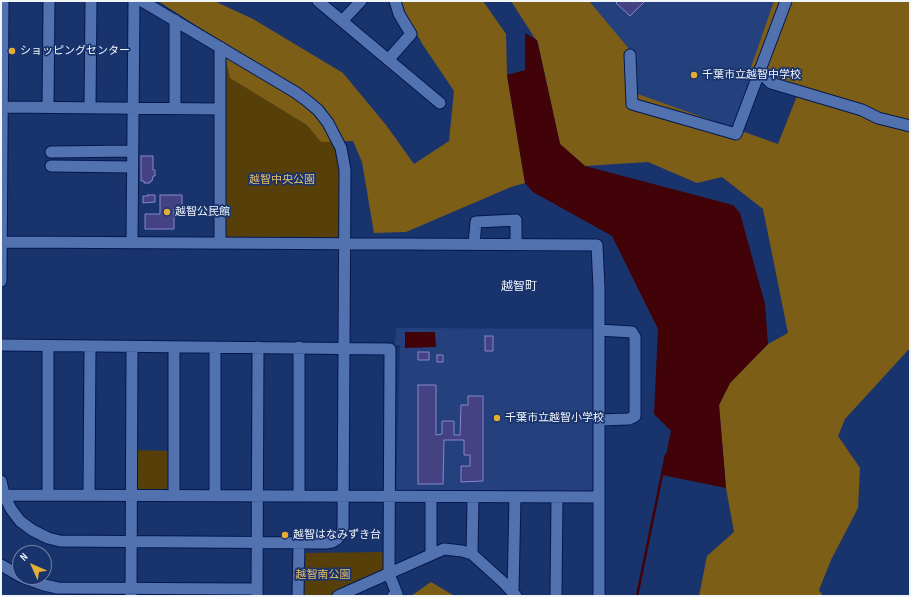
<!DOCTYPE html>
<html>
<head>
<meta charset="utf-8">
<style>
	body { margin:0 }
	#map { position:relative; width:911px; height:597px; overflow:hidden; background:#19346d; font-family:"Sofia Sans Condensed",sans-serif }
	canvas { display:block }
	.frame { position:absolute; inset:0; border:2px solid #f0f4fb; pointer-events:none }
	.north { position:absolute; left:12px; top:545px; width:40px; height:40px; box-sizing:border-box; background:#19346d; border:1px solid #6f81a6; border-radius:50%; rotate:315deg; font-size:11px; font-weight:700; line-height:16px; text-align:center; color:#f0f4fb }
	.north::after { content:''; display:block; margin:auto; width:14px; height:18px; background:#e4ae35; clip-path:polygon(50% 0,100% 100%,50% 72%,0 100%) }
</style>
</head>
<body>
<div id="map">
<canvas width="911" height="597"></canvas>
<div class="frame"></div>
<div class="north">N</div>
</div>
<script>
const c = document.querySelector('canvas').getContext('2d');
c.lineJoin = 'round';
function fill(path, color) { c.fillStyle = color; c.fill(path, 'evenodd'); }
const shape = rows => new Path2D(rows.map(r => 'M' + r).join(''));
function strokePath(path, color, width, dash) { c.strokeStyle = color; c.lineWidth = width; c.lineCap = dash ? 'butt' : 'round'; c.setLineDash(dash || []); c.stroke(path); }
function label(font, color, halo, rows, align = 'center') {
  c.font = font + ' "Sofia Sans Condensed","Noto Sans JP",sans-serif'; c.lineWidth = 3.5; c.setLineDash([]); c.textBaseline = 'middle'; c.strokeStyle = halo; c.fillStyle = color; for (const [text, x, y, turn = 0] of rows) {
    c.save(); c.translate(x, y); c.rotate((+turn || 0) * Math.PI / 180); c.textAlign = isNaN(turn) ? turn : align; if (halo) c.strokeText(text, 0, 0); c.fillText(text, 0, 0); c.restore();
  }
}
const built = shape([
	[575,1,778,1,736,126,733,128,636,100,635,49,595,51],
	[396,328,596,329,596,492,396,493,400,345,395,345]
]);
const green = shape([
	[229,59,324,125,335,149,341,171,341,241,221,239,224,64],
	[135,450,171,451,169,493,135,494],
	[386,552,386,569,333,596,302,596,302,553]
]);
const forest = shape([
	[158,1,214,1,253,19,343,73,386,125,414,164,449,141,454,91,423,45,400,5,399,1,483,1,506,34,507,75,525,183,511,187,406,232,374,233,362,162,353,141,321,142,307,125,230,78,222,42],
	[511,1,589,1,635,56,635,93,778,144,801,86,749,73,774,1,910,1,910,348,845,419,838,436,860,468,858,508,831,560,819,590,823,596,699,596,707,556,734,532,726,488,719,405,730,383,768,344,788,333,763,209,722,177,697,183,648,162,585,166,560,144,538,43],
	[431,582,453,595,470,596,411,596]
]);
const water = shape([
	[525,33,537,40,560,144,585,166,733,205,740,213,765,304,768,344,730,383,719,405,726,488,662,475,671,431,654,414,658,329,612,236,533,192,525,183,507,75,525,70],
	[405,332,435,332,436,347,405,348]
]);
const stream = shape([
	[637,596,666,455,669,455]
]);
const building = shape([
	[618,1,645,1,630,16,616,3,618,1],
	[141,156,153,156,153,170,155,170,155,176,153,176,152,181,150,181,150,183,144,183,144,181,141,181,141,156],
	[148,195,155,195,155,202,143,203,143,196,148,196,148,195],
	[160,195,182,195,182,209,174,209,174,229,145,229,145,214,160,214,160,195],
	[485,336,493,336,493,351,485,351,485,336],
	[418,352,429,352,429,360,418,360,418,352],
	[437,355,443,355,443,362,437,362,437,355],
	[418,385,436,385,436,435,442,434,442,421,454,421,454,435,460,435,461,405,468,405,468,396,483,396,483,481,461,482,461,466,470,466,470,455,464,455,464,440,444,440,443,484,418,484,418,385]
]);
const minor = shape([
	[318,1,440,103],
	[342,21,361,1],
	[630,55,632,104,736,134,786,1],
	[388,60,411,34,399,14,395,1],
	[760,69,764,76,771,83,862,110,878,118,910,126],
	[1,107,220,109],
	[48,107,49,1],
	[90,107,91,1],
	[175,108,175,20],
	[51,152,132,151],
	[51,166,132,167],
	[1,242,597,245,599,288,599,596],
	[132,243,134,1],
	[220,243,220,47],
	[474,244,476,222,516,220,516,244],
	[1,281,3,1],
	[1,345,390,349,389,574,397,594,393,596],
	[599,420,629,419,635,416,635,337,633,334,632,332,599,330],
	[1,481,4,495,11,509,20,521,32,530,48,538,60,541,325,543,332,542,337,539,341,535,343,529,345,170,341,148,328,123,318,110,306,100,295,92,142,1],
	[1,495,599,497],
	[48,495,48,346],
	[89,495,90,346],
	[174,495,174,347],
	[215,495,215,347],
	[299,496,299,347],
	[431,554,431,497],
	[472,554,473,497],
	[1,565,20,576],
	[22,577,44,585,58,588,256,589],
	[513,592,515,497],
	[131,596,132,347],
	[257,596,258,347],
	[298,596,299,543],
	[338,596,444,549,462,551,472,554,504,583,516,596],
	[556,596,557,497]
]);
const markers = [
	[12,51,4,"#e4ae35"],
	[694,75,4,"#e4ae35"],
	[167,212,4,"#e4ae35"],
	[497,418,4,"#e4ae35"],
	[285,535,4,"#e4ae35"]
];
const poiNames = [
	["ショッピングセンター",20,51],
	["千葉市立越智中学校",702,75],
	["越智公民館",175,212],
	["千葉市立越智小学校",505,418],
	["越智はなみずき台",293,535]
];
const parkNames = [
	["越智中央公園",282,180],
	["越智南公園",323,575]
];
const neighbourhoodNames = [
	["越智町",519,287]
];
fill(built, '#24407d');
fill(green, '#563f09');
fill(forest, '#7d5e17');
fill(water, '#410208');
strokePath(stream, '#410208', 2.5);
fill(building, '#454283');
strokePath(building, '#8787ce', 1);
strokePath(minor, '#03184f', 13);
strokePath(minor, '#5171af', 11);
for (const [x, y, r, color] of markers) { const dot = new Path2D(); dot.arc(x, y, r, 0, 2 * Math.PI); c.fillStyle = color; c.fill(dot); strokePath(dot, '#19346d', 1.5); }
label('11px', '#f0f4fb', '#19346d', poiNames, 'left');
label('11px', '#ecbe61', '#19346d', parkNames);
label('12px', '#f0f4fb', '#19346d', neighbourhoodNames);
</script>
</body>
</html>
